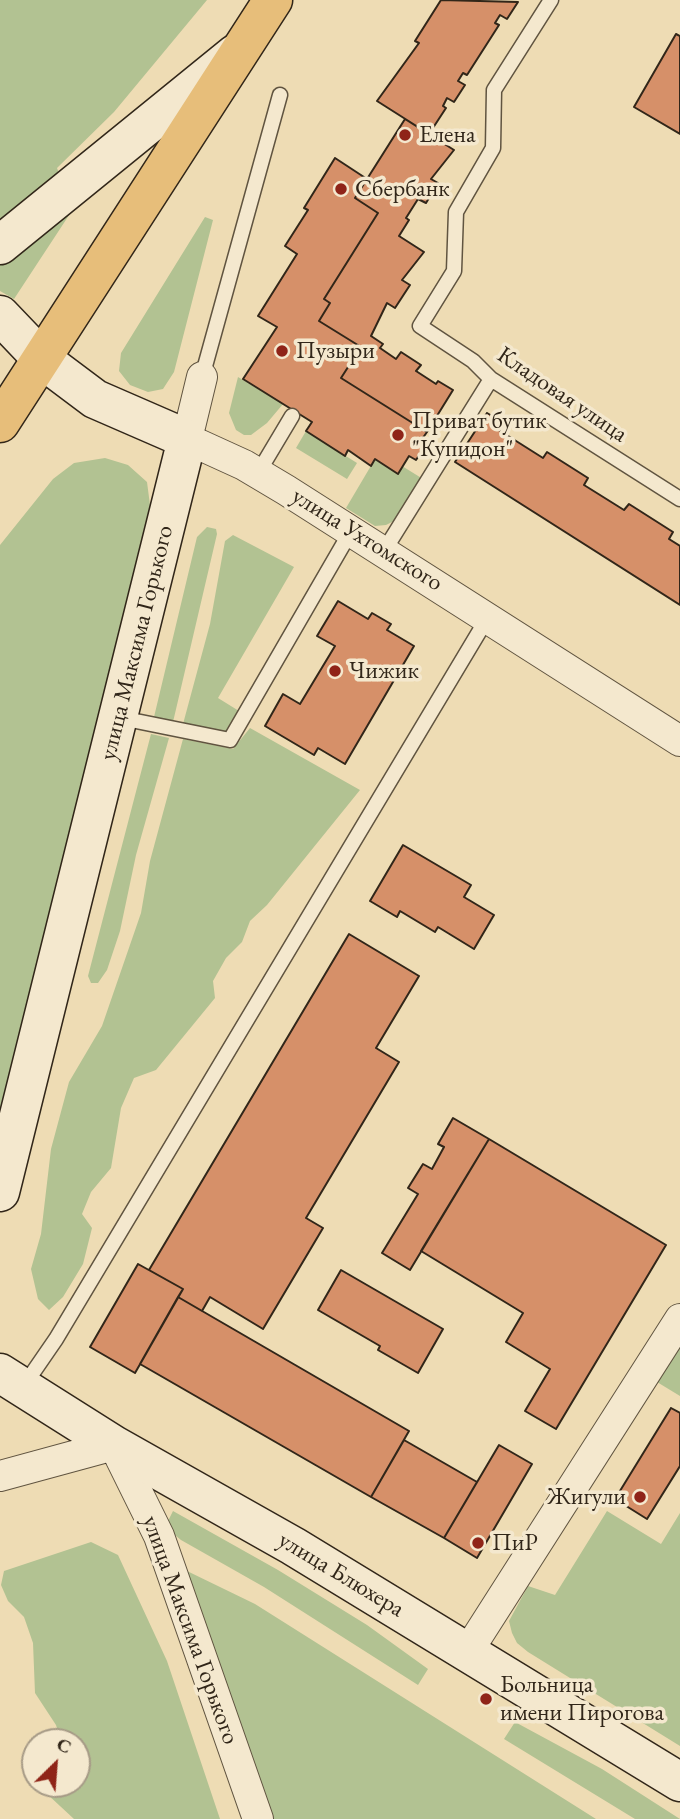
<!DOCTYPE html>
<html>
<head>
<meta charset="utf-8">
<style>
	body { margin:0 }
	#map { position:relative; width:680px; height:1819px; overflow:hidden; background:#eedcb4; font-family:"EB Garamond",serif }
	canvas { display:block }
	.north { position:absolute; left:21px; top:1728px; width:70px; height:70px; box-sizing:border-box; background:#f4e8ce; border:2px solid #a69a86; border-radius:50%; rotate:25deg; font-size:19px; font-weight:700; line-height:28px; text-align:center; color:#312619 }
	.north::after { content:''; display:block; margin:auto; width:24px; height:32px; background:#8f2418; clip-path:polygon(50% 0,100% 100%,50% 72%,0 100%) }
</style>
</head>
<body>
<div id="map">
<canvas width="680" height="1819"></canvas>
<div class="north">С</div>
</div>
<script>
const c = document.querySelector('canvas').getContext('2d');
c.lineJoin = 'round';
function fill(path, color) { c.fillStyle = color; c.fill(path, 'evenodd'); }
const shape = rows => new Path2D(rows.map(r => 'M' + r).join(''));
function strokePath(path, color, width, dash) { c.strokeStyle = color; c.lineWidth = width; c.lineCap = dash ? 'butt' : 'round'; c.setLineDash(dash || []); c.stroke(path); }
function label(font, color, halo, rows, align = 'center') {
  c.font = font + ' "EB Garamond",serif'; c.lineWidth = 7; c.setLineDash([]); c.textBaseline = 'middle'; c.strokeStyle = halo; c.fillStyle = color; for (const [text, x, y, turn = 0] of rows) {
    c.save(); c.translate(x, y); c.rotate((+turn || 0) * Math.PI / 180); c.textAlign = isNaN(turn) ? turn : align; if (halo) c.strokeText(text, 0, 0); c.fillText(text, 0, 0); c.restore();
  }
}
const green = shape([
	[0,0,207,0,114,112,57,168,60,176,0,225],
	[79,200,14,299,0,291,0,264],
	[205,217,213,220,174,372,163,389,148,392,130,385,119,371,121,353],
	[238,377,283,404,267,423,251,435,244,435,236,430,229,413],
	[306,431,357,463,347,479,296,448],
	[105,458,128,465,147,482,150,505,0,1112,0,545,53,479,74,463],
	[375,459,397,473,402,466,423,479,394,521,386,525,375,526,346,508],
	[207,527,216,529,217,534,173,722,154,717,197,537],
	[233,535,294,567,218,698,239,711,226,735,183,724,210,624,225,541],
	[250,728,360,790,267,905,250,921,242,942,226,958,213,981,215,998,156,1070,134,1078,121,1108,111,1168,91,1192,82,1214,92,1228,83,1264,63,1297,49,1310,38,1299,31,1269,41,1234,51,1149,69,1082,102,1026,141,913,150,861,183,739,233,749],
	[151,734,169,738,136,855,120,931,107,970,98,983,91,983,88,976],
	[680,1345,680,1396,657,1382],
	[173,1511,278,1570,367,1625,428,1669,418,1685,264,1587,181,1540,170,1531,167,1523],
	[607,1511,661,1544,680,1513,680,1746,528,1652,517,1643,512,1633,509,1621,528,1586,555,1595],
	[91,1542,118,1555,167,1661,220,1819,74,1819,46,1793,45,1784,77,1784,77,1742,61,1742,56,1725,35,1693,33,1643,24,1617,8,1601,1,1585,4,1571],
	[187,1571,255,1604,596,1819,270,1819],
	[515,1722,602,1769,680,1819,635,1819,504,1739]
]);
const building = shape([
	[441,0,518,2,507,19,500,15,495,23,499,25,467,75,463,73,458,81,465,85,454,102,447,98,443,106,446,108,429,134,377,101,419,43,415,41,441,0],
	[676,34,680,36,680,134,634,107,676,34],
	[405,119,454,150,431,179,438,183,426,203,418,199,406,218,409,220,399,236,424,252,402,280,410,285,395,308,387,303,371,336,383,344,380,348,396,359,401,352,421,365,416,371,436,384,438,381,453,390,427,432,341,378,361,347,319,321,330,303,324,299,378,213,355,198,405,119],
	[335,158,367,179,355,198,378,213,324,299,330,303,319,321,361,347,341,378,427,432,420,442,426,445,416,460,409,456,398,474,375,459,371,466,348,450,345,456,306,431,312,422,243,379,277,327,258,316,297,254,285,246,308,210,304,208,335,158],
	[487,413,499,420,494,427,543,458,547,452,588,478,584,485,624,510,629,504,673,532,669,539,680,546,680,605,455,462,487,413],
	[338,601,368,619,372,613,391,624,387,630,414,646,345,764,318,748,314,755,265,726,283,694,300,704,335,646,317,636,338,601],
	[403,845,471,885,464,897,494,915,474,949,438,927,435,932,400,911,397,917,370,901,403,845],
	[349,934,419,976,376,1048,399,1062,306,1218,323,1228,263,1329,210,1297,202,1311,178,1297,183,1289,149,1270,349,934],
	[453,1118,489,1139,410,1270,382,1253,418,1194,408,1188,423,1164,432,1169,444,1147,438,1144,453,1118],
	[489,1139,666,1245,556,1429,525,1411,550,1369,506,1342,523,1313,421,1251,489,1139],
	[138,1264,183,1289,135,1373,90,1347,138,1264],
	[341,1270,443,1329,418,1373,378,1350,380,1346,318,1310,341,1270],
	[178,1297,409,1431,371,1497,140,1364,178,1297],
	[671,1408,680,1413,680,1466,647,1519,615,1499,671,1408],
	[404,1440,477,1482,444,1538,371,1497,404,1440],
	[499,1445,532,1464,477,1558,444,1538,499,1445]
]);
const lane = shape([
	[551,0,494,90,493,148,456,212,454,271,420,326,473,361,491,379,680,499],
	[202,377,280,95],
	[258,473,292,416],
	[384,551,491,379],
	[121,718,230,740,351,531],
	[23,1387,56,1339,488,617]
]);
const street = shape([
	[202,377,187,439,244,465,286,490,680,741],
	[0,1476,114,1445,159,1536,258,1819],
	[468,1651,680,1319]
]);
const secondary = shape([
	[0,245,235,54],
	[0,315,43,360,95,399,187,439,0,1192],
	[0,1373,114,1445,293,1546,680,1782]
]);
const primary = shape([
	[0,423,273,0]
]);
const markers = [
	[405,135,7,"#8f2418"],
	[341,189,7,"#8f2418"],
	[282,351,7,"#8f2418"],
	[398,435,7,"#8f2418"],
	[335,671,7,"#8f2418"],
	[640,1497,7,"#8f2418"],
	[478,1543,7,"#8f2418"],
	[486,1699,7,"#8f2418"]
];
const poiNames = [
	["Елена",419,135],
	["Сбербанк",355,189],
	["Пузыри",296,351],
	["Приват бутик",412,421],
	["\"Купидон\"",412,449],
	["Чижик",349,671],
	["Жигули",626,1497,"right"],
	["ПиР",492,1543],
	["Больница",500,1685],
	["имени Пирогова",500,1713]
];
const streetNames = [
	["Кладовая улица",562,395,34],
	["улица Ухтомского",367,540,32],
	["улица Максима Горького",137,643,-76],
	["улица Блюхера",341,1575,31],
	["улица Максима Горького",190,1630,70]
];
fill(green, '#b2c292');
fill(building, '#d69069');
strokePath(building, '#312619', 2);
strokePath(lane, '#605440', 17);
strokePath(street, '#605440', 32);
strokePath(secondary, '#312619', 41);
strokePath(primary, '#312619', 41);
strokePath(lane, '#f4e8ce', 14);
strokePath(street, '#f4e8ce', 30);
strokePath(secondary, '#f4e8ce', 38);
strokePath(primary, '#e7be7a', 38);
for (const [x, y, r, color] of markers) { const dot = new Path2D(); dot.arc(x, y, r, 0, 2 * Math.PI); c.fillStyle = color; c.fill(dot); strokePath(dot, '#f4e8ce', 2.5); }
label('24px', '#312619', '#f4e8ce', poiNames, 'left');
label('24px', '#312619', '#f4e8ce', streetNames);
</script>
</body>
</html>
